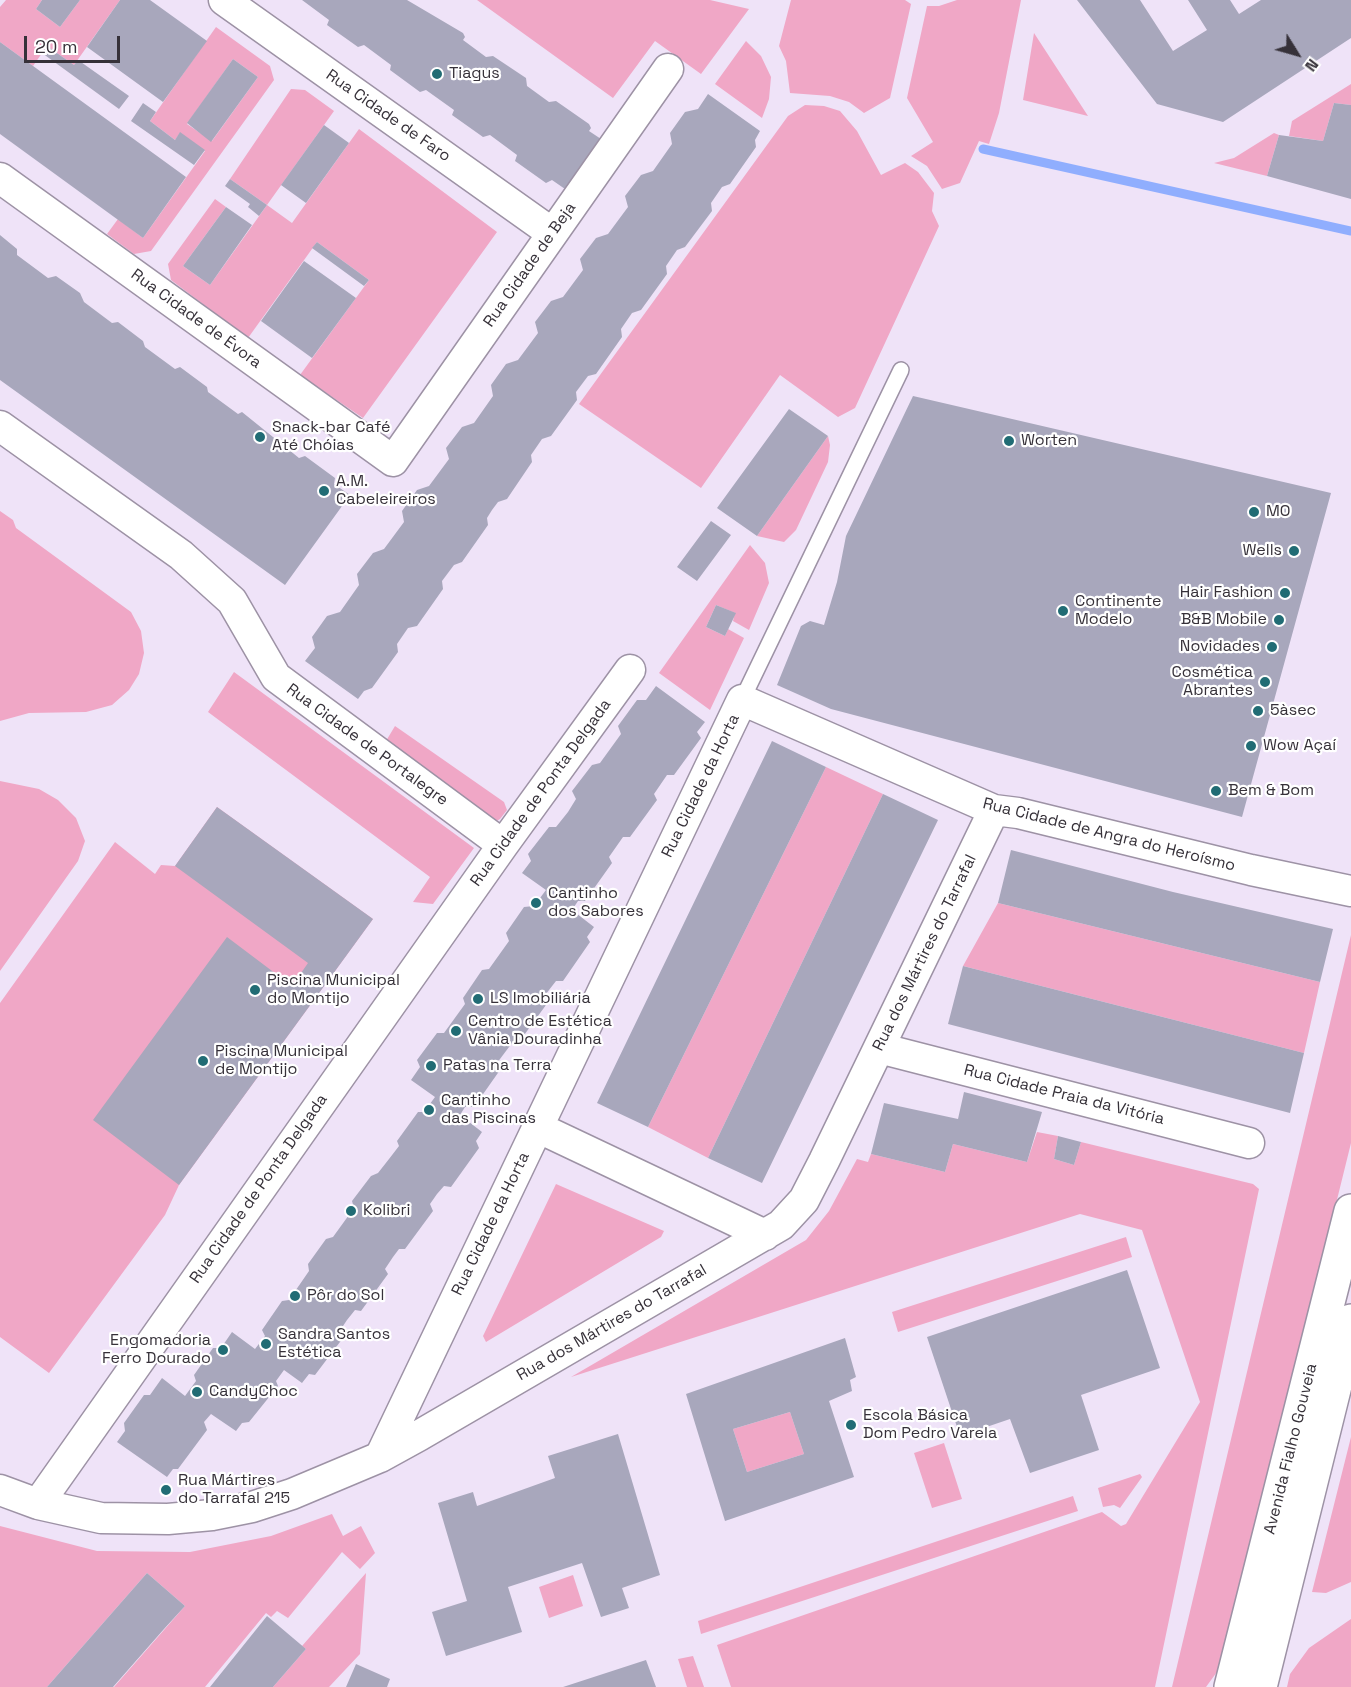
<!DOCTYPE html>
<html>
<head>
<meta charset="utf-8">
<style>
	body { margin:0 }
	#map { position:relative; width:1351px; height:1687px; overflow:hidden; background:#efe3f8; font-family:"Space Grotesk",sans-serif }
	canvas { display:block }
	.north { position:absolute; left:1267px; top:24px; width:60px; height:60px; -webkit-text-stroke:4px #fff; paint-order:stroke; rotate:127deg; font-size:16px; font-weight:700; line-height:24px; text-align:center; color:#363139 }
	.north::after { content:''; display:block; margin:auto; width:21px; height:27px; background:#363139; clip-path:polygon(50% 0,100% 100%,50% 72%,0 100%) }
	.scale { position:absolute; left:24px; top:36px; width:96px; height:27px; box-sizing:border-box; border:3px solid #363139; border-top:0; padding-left:8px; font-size:18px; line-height:21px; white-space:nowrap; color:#363139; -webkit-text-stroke:4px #fff; paint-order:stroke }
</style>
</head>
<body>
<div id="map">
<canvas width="1351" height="1687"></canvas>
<div class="north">N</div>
<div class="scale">20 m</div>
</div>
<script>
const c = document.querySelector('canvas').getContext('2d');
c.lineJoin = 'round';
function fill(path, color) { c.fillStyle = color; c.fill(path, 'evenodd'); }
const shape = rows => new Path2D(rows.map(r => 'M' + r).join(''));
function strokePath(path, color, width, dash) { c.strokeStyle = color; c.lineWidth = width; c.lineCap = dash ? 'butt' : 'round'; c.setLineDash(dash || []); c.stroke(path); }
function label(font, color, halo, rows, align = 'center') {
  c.font = font + ' "Space Grotesk",sans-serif'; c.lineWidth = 4.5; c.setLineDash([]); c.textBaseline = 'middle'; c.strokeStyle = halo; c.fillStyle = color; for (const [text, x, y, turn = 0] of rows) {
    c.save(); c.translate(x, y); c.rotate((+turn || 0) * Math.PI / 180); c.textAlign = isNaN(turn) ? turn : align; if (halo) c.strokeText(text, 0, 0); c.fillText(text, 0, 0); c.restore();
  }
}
const green = shape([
	[6,0,42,0,36,9,60,27,80,0,120,0,74,65,47,46,33,66,0,42,0,7],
	[477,0,710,0,749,9,701,74,655,41,613,98],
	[791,0,905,0,911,4,890,98,864,113,849,102,830,96,790,93,786,61,779,46],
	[957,0,1021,0,999,113,989,144,979,141,960,183,942,189,927,166,911,156,933,142,907,98,927,6,939,6],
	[216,27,270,66,274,80,151,251,134,254,107,234,118,219,143,238,205,151,180,133,175,140,150,121],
	[233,59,258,77,212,141,187,124],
	[1034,33,1088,116,1023,100],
	[746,41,761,56,771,77,769,99,762,118,715,84],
	[1351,84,1351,105,1334,103,1323,141,1289,136,1292,121],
	[291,89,305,90,334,111,267,205,292,223,359,129,497,232,363,418,300,375,369,280,317,242,248,338,171,280,168,264,215,199,226,207,183,266,210,285,267,205,230,179],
	[805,105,824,106,840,111,857,131,881,175,905,163,918,172,934,193,932,211,939,226,855,408,838,417,780,375,701,488,579,404,788,116],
	[1274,133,1279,135,1267,176,1214,163,1234,158],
	[828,436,830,445,828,462,796,530,784,542,757,536],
	[0,511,13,520,16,528,131,612,141,631,144,653,139,674,129,690,112,705,86,712,29,713,0,721],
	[750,545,765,563,769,583,749,630,733,621,735,613,716,605,706,627,725,636,728,629,744,638,710,710,659,673],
	[234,672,474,848,433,904,413,902,430,877,208,712],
	[395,726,504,802,507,810,500,819,495,822,386,741],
	[826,767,883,794,708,1158,648,1127],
	[0,781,39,789,58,800,76,818,85,841,78,861,0,971],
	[217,807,373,919,179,1185,165,1215,49,1373,0,1337,0,1003,115,842,155,874,161,865,175,866],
	[998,903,1320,982,1304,1053,963,966],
	[1351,935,1351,1143,1222,1665,1206,1687,1172,1687],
	[1037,1132,1058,1136,1054,1159,1074,1165,1081,1142,1253,1184,1259,1189,1155,1687,731,1687,717,1645,1102,1512,1121,1526,1126,1524,1200,1402,1142,1230,1080,1214,571,1377,806,1240,829,1211,857,1159,868,1162,871,1154,945,1172,953,1144,1027,1162],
	[556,1184,664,1231,661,1237,486,1342,483,1336],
	[1126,1237,1132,1257,898,1332,892,1312],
	[790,1412,804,1454,747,1472,733,1429],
	[1351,1437,1351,1582,1326,1593,1312,1592],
	[944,1443,962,1499,932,1508,914,1453],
	[1140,1474,1142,1477,1120,1508,1114,1505,1103,1507,1098,1488],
	[1073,1496,1078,1511,701,1634,698,1621],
	[332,1514,343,1536,361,1526,375,1553,360,1569,342,1552,288,1618,277,1611,271,1617,266,1613,205,1687,114,1687,185,1606,147,1573,47,1687,0,1687,0,1526,97,1551,190,1552,271,1536],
	[366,1573,360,1654,329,1687,273,1687,306,1649,302,1646],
	[573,1575,583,1606,549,1618,539,1587],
	[1351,1619,1351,1687,1287,1687,1290,1674,1309,1648],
	[693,1656,704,1687,687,1687,678,1659]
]);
const stream = shape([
	[983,149,1351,231]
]);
const building = shape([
	[42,0,80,0,60,27,36,9],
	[120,0,150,0,207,41,163,102,87,47],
	[302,0,407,0,463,33,465,37,463,40,486,57,493,56,526,78,527,86,549,102,556,101,589,124,591,128,589,131,601,139,565,189,552,180,546,183,515,161,517,155,490,135,483,137,452,115,454,110,426,90,420,92,390,70,391,65,364,45,358,47,327,25,329,20],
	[1077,0,1140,0,1173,51,1207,30,1188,0,1230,0,1239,14,1261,0,1351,0,1351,38,1223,122,1157,104],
	[0,42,186,177,143,238,0,134],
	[47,46,74,65,78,60,129,96,119,109,42,53],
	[233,59,258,77,211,142,187,123],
	[708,94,760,131,755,140,756,147,730,184,722,187,711,203,712,211,685,247,677,250,666,266,667,274,641,310,632,313,621,329,622,337,596,374,588,376,576,392,577,400,551,436,542,439,531,455,532,462,507,499,498,502,492,510,487,518,488,525,462,562,454,565,442,581,443,589,417,626,408,628,397,644,398,652,372,688,364,691,358,699,305,661,315,648,312,637,327,616,340,612,359,585,357,574,373,553,384,549,404,522,402,511,417,490,429,486,449,459,446,448,462,427,474,423,493,396,491,385,506,364,518,360,538,333,535,322,551,301,563,297,583,270,580,259,596,238,608,234,628,207,625,196,641,175,653,171,672,144,670,133,685,112,698,109],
	[143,103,156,112,150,121,175,140,180,132,205,150,194,165,131,121],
	[1334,103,1351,105,1351,199,1267,176,1279,135,1323,141],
	[324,125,349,143,306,203,281,185],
	[230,179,267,205,259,216,248,207,250,204,225,186],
	[226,207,252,225,210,285,183,266],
	[0,235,17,249,17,255,48,278,56,276,80,293,84,302,112,323,118,322,143,341,145,347,175,369,180,367,207,387,208,392,238,414,242,412,299,458,305,456,335,478,334,484,350,495,285,585,0,380],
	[317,242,369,280,364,286,312,248],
	[304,261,356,298,312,358,261,321],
	[913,396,1331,493,1242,817,831,709,777,685,801,626,810,621,824,625,837,582,846,536],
	[789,409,828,436,757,536,717,508],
	[711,521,731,535,697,581,677,567],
	[716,605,736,613,725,636,706,627],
	[656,686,705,722,697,732,701,738,674,775,667,775,654,794,657,800,630,837,623,837,609,857,612,863,585,901,578,901,572,910,594,927,587,937,590,942,563,981,556,981,542,999,546,1005,519,1042,512,1043,497,1063,500,1070,474,1107,465,1107,460,1115,482,1132,476,1141,479,1148,451,1187,444,1186,437,1194,430,1204,433,1211,405,1249,399,1249,393,1257,385,1269,388,1274,361,1311,355,1310,347,1320,339,1332,343,1338,315,1375,309,1374,302,1383,284,1370,276,1381,278,1386,249,1422,242,1423,236,1431,211,1414,204,1422,207,1430,178,1469,173,1469,167,1477,117,1442,125,1431,124,1423,144,1395,150,1395,162,1378,185,1396,196,1381,194,1375,213,1348,221,1348,232,1332,255,1349,265,1336,262,1330,282,1301,289,1300,309,1271,308,1264,326,1239,333,1237,354,1208,352,1201,371,1176,378,1173,389,1159,399,1146,397,1141,418,1112,424,1112,435,1097,411,1080,420,1067,417,1060,437,1033,444,1033,465,1004,463,998,482,970,489,969,509,941,506,933,524,907,534,906,546,890,522,873,531,861,528,854,549,827,556,827,568,812,576,799,572,791,592,765,600,763,621,734,618,726,637,700,646,700],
	[772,741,826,767,648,1127,597,1103],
	[883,794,938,820,762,1183,708,1158],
	[217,807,373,919,179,1185,93,1120,227,937,292,986,308,963,175,866],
	[1011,850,1173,892,1333,929,1320,982,998,903],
	[963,966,1304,1053,1290,1113,948,1024],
	[964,1092,1042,1112,1027,1162,953,1144,945,1172,871,1154,884,1103,958,1119],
	[1058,1136,1081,1142,1074,1165,1054,1159],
	[1127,1270,1160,1368,1081,1395,1099,1450,1030,1473,1010,1419,960,1436,927,1337],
	[845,1338,856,1377,850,1380,852,1391,829,1401,854,1477,725,1521,686,1394],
	[790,1412,804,1454,747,1472,733,1429],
	[618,1434,660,1575,622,1588,629,1608,601,1617,582,1563,508,1587,522,1632,446,1656,432,1612,467,1601,438,1503,473,1492,477,1506,555,1478,548,1456],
	[147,1573,185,1606,164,1629,113,1687,47,1687],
	[267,1616,306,1649,273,1687,210,1687],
	[646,1660,656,1687,563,1687],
	[356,1664,390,1679,387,1687,346,1687]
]);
const lane = shape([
	[742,700,901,370]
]);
const street = shape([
	[224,0,552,233],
	[0,178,393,461,668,69],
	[0,426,181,555,232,601,276,677,503,845],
	[879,1048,1249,1143],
	[537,1127,765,1235],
	[380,1457,742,700,994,810,1018,813,1251,870,1351,891],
	[0,1490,38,1504,101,1518,168,1519,212,1515,252,1507,292,1494,380,1457,420,1435,781,1225,804,1200,824,1161,994,810],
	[38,1504,503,845,630,670]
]);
const primary = shape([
	[1231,1687,1351,1211],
	[1260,1687,1351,1321]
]);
const markers = [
	[437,74,6,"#216c74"],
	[260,437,6,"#216c74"],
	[1009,441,6,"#216c74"],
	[324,491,6,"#216c74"],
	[1254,512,6,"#216c74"],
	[1294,551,6,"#216c74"],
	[1285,593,6,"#216c74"],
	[1063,611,6,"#216c74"],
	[1279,620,6,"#216c74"],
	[1272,647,6,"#216c74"],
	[1265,682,6,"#216c74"],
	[1258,711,6,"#216c74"],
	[1251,746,6,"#216c74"],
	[1216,791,6,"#216c74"],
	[536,903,6,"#216c74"],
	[255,990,6,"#216c74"],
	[478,999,6,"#216c74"],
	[456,1031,6,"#216c74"],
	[203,1061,6,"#216c74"],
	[431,1066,6,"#216c74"],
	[429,1110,6,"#216c74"],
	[351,1211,6,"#216c74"],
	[295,1296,6,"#216c74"],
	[266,1344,6,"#216c74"],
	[223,1350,6,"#216c74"],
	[197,1392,6,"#216c74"],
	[851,1425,6,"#216c74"],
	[166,1490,6,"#216c74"]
];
const poiNames = [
	["Tiagus",449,74],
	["Snack-bar Café",272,428],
	["Até Chóias",272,446],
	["Worten",1021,441],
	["A.M.",336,482],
	["Cabeleireiros",336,500],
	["MO",1266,512],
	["Wells",1282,551,"right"],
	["Hair Fashion",1273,593,"right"],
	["Continente",1075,602],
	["Modelo",1075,620],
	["B&B Mobile",1267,620,"right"],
	["Novidades",1260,647,"right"],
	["Cosmética",1253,673,"right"],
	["Abrantes",1253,691,"right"],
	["5àsec",1270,711],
	["Wow Açaí",1263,746],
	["Bem & Bom",1228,791],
	["Cantinho",548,894],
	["dos Sabores",548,912],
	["Piscina Municipal",267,981],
	["do Montijo",267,999],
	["LS Imobiliária",490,999],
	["Centro de Estética",468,1022],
	["Vânia Douradinha",468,1040],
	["Piscina Municipal",215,1052],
	["de Montijo",215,1070],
	["Patas na Terra",443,1066],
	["Cantinho",441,1101],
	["das Piscinas",441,1119],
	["Kolibri",363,1211],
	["Pôr do Sol",307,1296],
	["Sandra Santos",278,1335],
	["Estética",278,1353],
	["Engomadoria",211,1341,"right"],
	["Ferro Dourado",211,1359,"right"],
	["CandyChoc",209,1392],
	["Escola Básica",863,1416],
	["Dom Pedro Varela",863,1434],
	["Rua Mártires",178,1481],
	["do Tarrafal 215",178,1499]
];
const streetNames = [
	["Rua Cidade de Faro",388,116,35],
	["Rua Cidade de Beja",530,265,-55],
	["Rua Cidade de Évora",196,319,36],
	["Rua Cidade de Portalegre",367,745,36],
	["Rua Cidade da Horta",701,786,-64],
	["Rua Cidade de Ponta Delgada",541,793,-54],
	["Rua Cidade de Angra do Heroísmo",1109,835,14],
	["Rua dos Mártires do Tarrafal",925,953,-64],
	["Rua Cidade Praia da Vitória",1064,1095,14],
	["Rua Cidade de Ponta Delgada",259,1189,-55],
	["Rua Cidade da Horta",491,1224,-64],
	["Rua dos Mártires do Tarrafal",612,1323,-30],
	["Avenida Fialho Gouveia",1291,1449,-76]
];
fill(green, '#f0a7c6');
strokePath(stream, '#90aefe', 9);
fill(building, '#a8a7bc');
strokePath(lane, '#9d92a5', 18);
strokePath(street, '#9d92a5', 33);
strokePath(primary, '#9d92a5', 36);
strokePath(lane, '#fff', 15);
strokePath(street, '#fff', 30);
strokePath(primary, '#fff', 33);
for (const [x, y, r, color] of markers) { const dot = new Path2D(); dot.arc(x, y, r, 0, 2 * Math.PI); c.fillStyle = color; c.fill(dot); strokePath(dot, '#fff', 2); }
label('16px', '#363139', '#fff', poiNames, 'left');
label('16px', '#363139', '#fff', streetNames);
</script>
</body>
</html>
